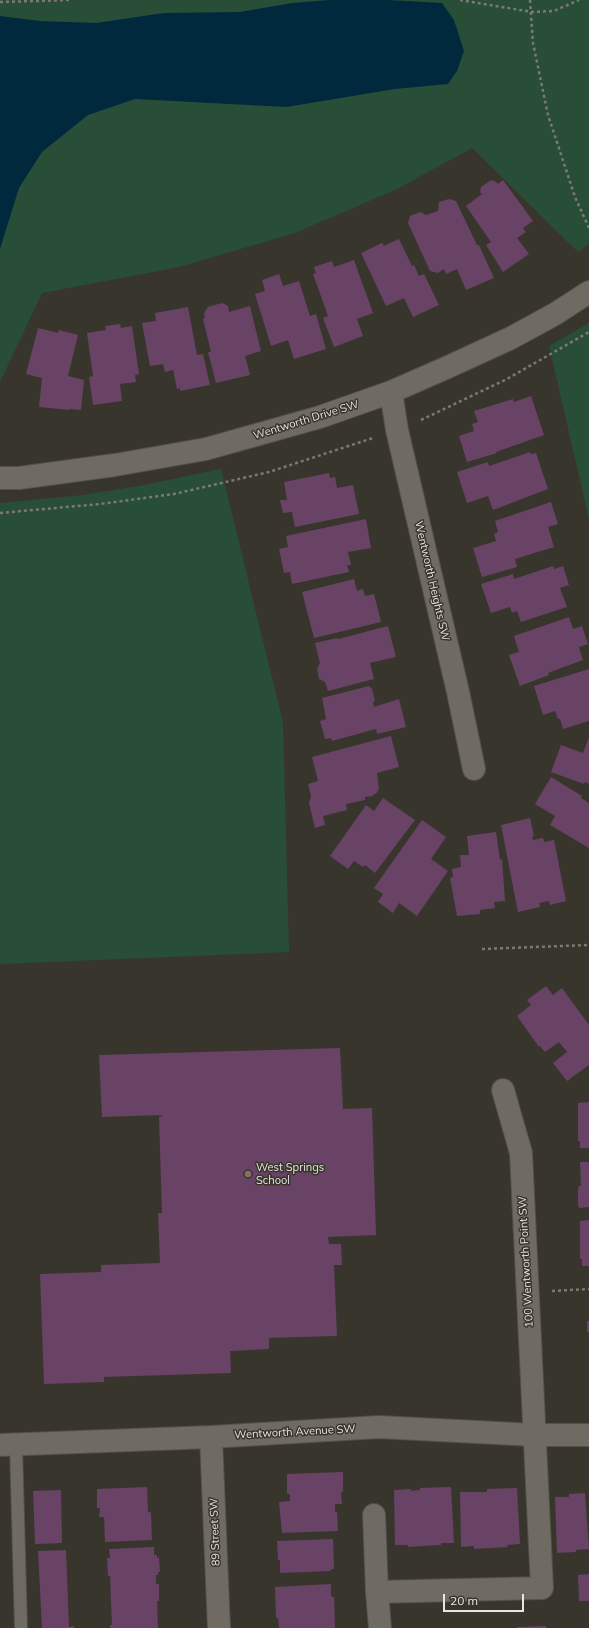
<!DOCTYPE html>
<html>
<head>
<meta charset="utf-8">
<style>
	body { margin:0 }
	#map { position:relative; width:589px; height:1628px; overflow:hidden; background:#38352d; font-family:Mulish,sans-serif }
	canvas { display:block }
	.scale { position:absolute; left:443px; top:1594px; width:81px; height:18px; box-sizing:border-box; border:2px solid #e8e6e1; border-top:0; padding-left:5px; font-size:12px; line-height:14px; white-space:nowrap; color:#e8e6e1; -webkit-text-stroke:3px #38352d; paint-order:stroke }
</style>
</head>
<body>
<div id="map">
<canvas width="589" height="1628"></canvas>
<div class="scale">20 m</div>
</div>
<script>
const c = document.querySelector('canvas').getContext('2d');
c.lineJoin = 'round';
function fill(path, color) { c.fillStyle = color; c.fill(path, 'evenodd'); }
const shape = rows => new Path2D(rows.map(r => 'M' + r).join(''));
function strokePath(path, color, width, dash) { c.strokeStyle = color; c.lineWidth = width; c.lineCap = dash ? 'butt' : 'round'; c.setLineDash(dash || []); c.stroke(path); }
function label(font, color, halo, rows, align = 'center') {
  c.font = font + ' Mulish,sans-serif'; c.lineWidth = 3; c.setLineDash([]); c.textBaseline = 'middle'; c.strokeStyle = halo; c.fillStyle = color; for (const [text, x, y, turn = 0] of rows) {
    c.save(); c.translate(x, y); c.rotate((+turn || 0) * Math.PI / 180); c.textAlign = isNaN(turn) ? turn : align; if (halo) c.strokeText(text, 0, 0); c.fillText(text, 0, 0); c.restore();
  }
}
const green = shape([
	[0,0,589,0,589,244,578,252,472,148,397,189,295,233,179,267,42,293,0,382],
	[589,323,589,519,549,346],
	[221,469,283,723,289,952,0,964,0,503,83,495,139,486]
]);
const water = shape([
	[329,0,388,0,442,3,454,20,464,51,457,71,448,84,395,89,286,107,135,99,88,115,42,152,19,188,0,249,0,16,40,21,96,23,164,13,240,12,292,3]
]);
const building = shape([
	[491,180,496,182,498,184,503,180,533,221,523,228,526,232,517,238,529,254,503,272,486,245,491,242,466,206,482,194,480,192,481,187],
	[449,199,456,201,477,245,479,245,494,278,466,290,457,269,446,274,444,269,438,273,430,271,408,223,410,216,420,212,426,215,438,211,439,202],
	[399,239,412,266,414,265,419,276,424,274,439,305,413,317,404,298,386,306,361,253,382,243,384,246],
	[354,260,373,313,357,319,363,336,334,347,323,318,328,316,313,274,316,273,314,267,332,261,334,267],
	[279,274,283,286,299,281,310,316,316,314,326,349,294,359,288,340,271,346,255,294,265,291,262,280],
	[222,303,228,306,229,312,250,306,261,351,245,356,250,375,216,383,208,352,211,352,203,319,205,318,204,313,208,307],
	[188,307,197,355,203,354,210,385,180,391,180,388,177,389,173,370,165,372,163,364,150,366,142,323,156,321,155,313],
	[120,324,121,328,132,326,139,374,135,375,136,382,120,384,122,401,93,405,89,377,93,376,87,333,106,330,105,326],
	[38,328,58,333,59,330,78,335,68,376,84,380,81,410,69,409,69,410,39,407,42,378,26,374],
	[531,396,544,435,496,452,497,453,467,462,459,436,474,431,472,424,478,422,474,411,513,399,514,402],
	[530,452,531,454,536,453,548,489,493,510,488,496,467,503,457,472,488,462,489,466],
	[329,473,330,478,335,477,337,488,353,485,359,514,295,527,292,512,283,513,280,500,287,500,284,482],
	[551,502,558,524,548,527,554,547,515,559,517,567,482,577,473,548,496,541,494,534,498,532,495,521],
	[366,519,371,548,348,552,351,565,347,565,349,572,292,584,290,572,284,573,279,549,288,547,286,536],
	[553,566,554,569,563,566,569,585,560,588,567,607,521,622,517,611,512,613,510,607,491,613,481,584,513,574,514,579],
	[354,579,357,591,363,589,365,596,374,594,381,622,314,638,302,592],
	[569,617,573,629,582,626,588,644,579,647,583,660,548,673,549,675,520,686,509,655,519,652,514,636],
	[388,626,396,657,370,663,374,679,328,691,325,682,319,679,317,669,320,663,315,643,337,638,338,639],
	[589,669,589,721,563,729,560,719,558,719,555,711,543,715,534,686],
	[369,686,372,689,375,701,373,702,374,707,399,699,406,727,377,734,376,729,332,741,331,738,325,739,320,721,326,719,322,698],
	[391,736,399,767,377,773,379,789,376,794,373,794,373,796,365,797,365,800,346,804,347,810,323,816,325,825,315,828,309,803,311,796,308,784,318,781,312,757],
	[589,737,589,784,585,782,584,784,551,772,561,745,583,753],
	[551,777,582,796,581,798,589,803,589,848,550,825,555,816,535,804],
	[383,798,415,820,375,873,365,865,363,867,354,861,348,869,330,856,366,805,374,811],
	[530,818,534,836,532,837,533,840,543,838,544,842,554,840,566,901,550,905,549,901,539,903,540,907,518,912,501,825],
	[422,820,446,837,431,859,448,871,417,916,399,903,393,913,378,902,383,894,374,888],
	[496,832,500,860,502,859,505,901,494,902,495,908,480,910,480,914,457,916,450,878,453,877,452,869,461,867,460,855,469,855,467,836],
	[546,986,553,995,562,988,589,1025,589,1065,567,1081,553,1063,567,1052,559,1042,545,1052,540,1046,539,1047,517,1016,531,1005,527,1000],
	[340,1048,343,1109,372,1108,376,1235,328,1237,329,1244,341,1244,342,1265,334,1265,337,1336,269,1338,269,1349,230,1351,231,1373,104,1377,104,1382,44,1384,40,1274,101,1272,101,1265,160,1263,158,1213,162,1213,159,1117,162,1116,162,1115,102,1117,99,1055],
	[589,1102,589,1148,580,1148,580,1141,578,1141,578,1103],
	[580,1162,589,1162,589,1207,579,1208,578,1204,578,1190,579,1186,581,1186],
	[589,1220,589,1266,582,1266,582,1259,580,1259,580,1221],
	[587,1321,589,1321,589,1332,587,1332],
	[343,1472,343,1492,341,1492,342,1504,335,1504,335,1512,337,1512,338,1531,282,1533,279,1502,290,1501,290,1494,287,1494,287,1474],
	[147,1487,148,1512,150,1512,151,1513,152,1540,105,1542,104,1517,99,1517,100,1508,97,1508,97,1489],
	[451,1487,454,1543,441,1543,441,1545,408,1547,408,1545,395,1545,394,1490,411,1489,411,1491,420,1490,420,1488],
	[517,1488,520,1544,507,1545,508,1547,474,1549,474,1546,461,1547,460,1492,487,1492,487,1489],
	[61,1490,62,1543,35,1544,33,1491],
	[585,1493,589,1549,576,1550,576,1552,557,1553,555,1497,569,1497,569,1494],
	[333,1539,334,1569,331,1569,331,1571,280,1573,280,1560,278,1560,277,1541],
	[154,1547,154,1555,157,1555,157,1558,159,1557,160,1572,158,1572,158,1575,156,1575,156,1584,159,1584,159,1601,157,1601,158,1628,110,1628,110,1625,112,1625,110,1576,108,1576,107,1558,110,1558,109,1549],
	[66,1550,69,1627,74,1626,74,1628,42,1628,38,1551],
	[589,1574,589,1601,579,1601,578,1575],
	[331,1584,331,1595,332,1597,334,1597,335,1628,279,1628,278,1618,276,1618,275,1587],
	[546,1626,546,1628,517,1628,517,1627]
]);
const path = shape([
	[460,0,532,12,554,11,579,0],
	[530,0,533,43,548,115,575,197,589,228],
	[0,2,70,0],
	[421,420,507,379,589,332],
	[0,513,100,504,174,494,269,472,373,438],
	[482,949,589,945],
	[552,1291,589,1289]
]);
const lane = shape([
	[16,1445,21,1628]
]);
const street = shape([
	[391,392,397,430,458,692,474,769],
	[0,478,19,478,115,465,206,449,320,417,391,392,448,367,511,338,555,314,589,292],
	[211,1437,219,1628],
	[0,1445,211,1437,379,1427,535,1435,589,1435],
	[374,1515,377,1592,542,1588,521,1153,503,1090],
	[377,1592,380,1628]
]);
const markers = [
	[248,1174,4,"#8d6e63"]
];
const streetNames = [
	["Wentworth Drive SW",306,420,-17],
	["Wentworth Heights SW",432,581,77],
	["100 Wentworth Point SW",526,1262,-93],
	["Wentworth Avenue SW",295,1432,-3],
	["89 Street SW",215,1532,-92]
];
const poiNames = [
	["West Springs",256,1168],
	["School",256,1181]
];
fill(green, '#294e38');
fill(water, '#00293e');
fill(building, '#684366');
strokePath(lane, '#53514a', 14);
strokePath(street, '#53514a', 24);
strokePath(path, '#7c7972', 2.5, [3, 3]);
strokePath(lane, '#6f6b63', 12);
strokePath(street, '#6f6b63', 22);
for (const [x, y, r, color] of markers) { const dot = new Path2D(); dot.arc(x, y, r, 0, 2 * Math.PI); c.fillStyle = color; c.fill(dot); strokePath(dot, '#38352d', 1.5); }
label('11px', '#e8e6e1', '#38352d', streetNames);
label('11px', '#e8e6e1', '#38352d', poiNames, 'left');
</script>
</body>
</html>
